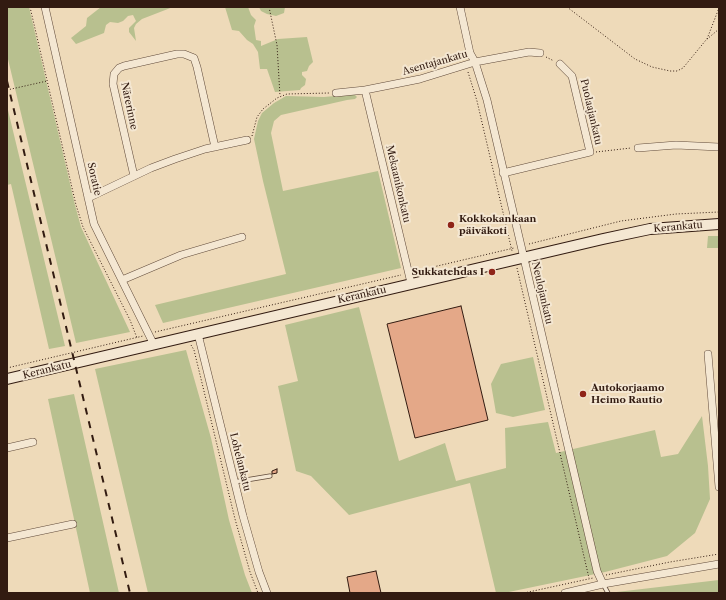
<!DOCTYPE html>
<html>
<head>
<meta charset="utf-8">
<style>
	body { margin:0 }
	#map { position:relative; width:726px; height:600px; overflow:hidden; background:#eedab9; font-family:"Libre Caslon Text",serif }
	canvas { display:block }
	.frame { position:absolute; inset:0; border:8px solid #321b11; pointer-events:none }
</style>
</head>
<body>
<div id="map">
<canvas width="726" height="600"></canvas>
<div class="frame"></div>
</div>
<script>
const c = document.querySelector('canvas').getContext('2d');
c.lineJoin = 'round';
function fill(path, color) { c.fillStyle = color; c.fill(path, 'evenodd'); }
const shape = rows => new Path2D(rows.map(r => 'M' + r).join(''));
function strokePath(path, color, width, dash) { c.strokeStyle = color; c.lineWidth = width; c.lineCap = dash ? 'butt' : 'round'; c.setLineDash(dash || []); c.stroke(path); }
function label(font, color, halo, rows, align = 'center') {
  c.font = font + ' "Libre Caslon Text",serif'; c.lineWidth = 4; c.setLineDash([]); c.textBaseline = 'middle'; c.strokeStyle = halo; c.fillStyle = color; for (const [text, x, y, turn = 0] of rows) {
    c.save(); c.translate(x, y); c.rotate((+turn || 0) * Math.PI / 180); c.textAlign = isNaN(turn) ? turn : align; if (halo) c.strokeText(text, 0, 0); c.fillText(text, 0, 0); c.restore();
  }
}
const green = shape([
	[7,7,29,7,75,205,81,227,130,332,76,343,7,55],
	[101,7,173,7,142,19,136,24,134,28,136,41,129,32,129,28,136,21,133,15,128,16,123,21,118,23,110,22,106,25,104,33,76,44,71,38,86,26,87,18],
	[225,7,248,7,251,15,256,20,254,26,256,40,261,41,261,46,278,39,307,37,313,62,309,66,307,71,302,72,302,75,306,79,305,85,301,88,300,90,275,92,267,69,260,69,258,52,253,44,247,40,239,31,232,30],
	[259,7,285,7,284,13,276,16,267,14,261,11],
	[345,95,355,95,357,97,355,99,347,100,281,115,274,121,271,133,283,191,378,171,401,268,163,323,155,305,286,274,263,181,254,139,258,121,262,113,274,103,286,96,324,97],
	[7,106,65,346,49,349,11,184,7,185],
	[708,236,719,236,719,248,707,248],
	[359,307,399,461,445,443,456,481,506,468,505,428,548,422,556,453,655,430,661,457,678,454,702,416,708,466,710,499,695,533,667,556,605,572,504,593,496,593,470,483,349,515,311,476,296,471,278,386,298,381,285,325],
	[186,350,211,438,229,520,245,575,252,593,148,593,95,369],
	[533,357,545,410,513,417,496,413,491,384,501,364],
	[74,394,119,593,90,593,48,399],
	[719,580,719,593,608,593]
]);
const building = shape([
	[461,306,488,420,415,438,387,324,461,306],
	[277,469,277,473,272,474,272,471,277,469],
	[376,571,381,593,350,593,347,577,376,571]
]);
const path = shape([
	[30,7,76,205,83,227,130,320,137,338],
	[269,7,277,45,280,96],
	[567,7,635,59,652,67,670,71,677,71,683,68,706,40,719,29],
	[707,39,719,8],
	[546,57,554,61],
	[468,72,477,101,512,251],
	[7,90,47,81],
	[252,136,257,117,263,109,277,98,287,94,329,93],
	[596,152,631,148],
	[529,244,621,221,676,214,719,212],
	[517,268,589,578],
	[416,271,514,248],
	[155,332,401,275],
	[191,345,194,350,235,519,250,572,258,593],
	[7,368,143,336],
	[606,575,670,562,719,554],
	[524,593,593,578]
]);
const lane = shape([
	[234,482,270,476],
	[603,584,608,593]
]);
const street = shape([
	[45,7,94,224,154,345],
	[460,7,470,53,475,62,487,100,597,571,603,584],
	[365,90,411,283],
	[336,93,365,90,420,79,475,62,529,52,540,53],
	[638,148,676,145,719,147],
	[503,173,590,152,572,76,560,64],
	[134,176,113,84,114,74,119,68,124,66,177,54,184,54,194,58,197,67,215,147],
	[88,198,151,168,175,159,205,149,247,140],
	[122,280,181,255,242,237],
	[198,334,243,516,259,572,267,593],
	[708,354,719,487],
	[7,448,33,442],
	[7,538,73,524],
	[565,593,603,584,719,564]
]);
const secondary = shape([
	[7,379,603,239,650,229,719,224]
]);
const rail = shape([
	[7,81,130,593]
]);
const markers = [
	[451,225,4,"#8f2418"],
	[492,272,4,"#8f2418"],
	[583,394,4,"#8f2418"]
];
const streetNames = [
	["Asentajankatu",435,63,-16],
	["Närerinne",129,106,78],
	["Puolaajankatu",591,112,77],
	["Soratie",94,179,77],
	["Mekaanikonkatu",398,184,77],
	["Kerankatu",678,227,-5],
	["Neulojankatu",542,293,77],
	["Kerankatu",362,295,-13],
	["Kerankatu",47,370,-14],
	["Lohelankatu",240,462,76]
];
const poiNames = [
	["Kokkokankaan",459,219],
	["päiväkoti",459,231],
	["Sukkatehdas I",484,272,"right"],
	["Autokorjaamo",591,388],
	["Heimo Rautio",591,400]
];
fill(green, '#b8c08f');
fill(building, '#e4a888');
strokePath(building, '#321b11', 1);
strokePath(lane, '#614b3b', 5);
strokePath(street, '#614b3b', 8);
strokePath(secondary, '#321b11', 12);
strokePath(path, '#321b11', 1, [1, 2]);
strokePath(lane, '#f4e7d2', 3.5);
strokePath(street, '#f4e7d2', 7);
strokePath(secondary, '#f4e7d2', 10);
strokePath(rail, '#321b11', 2, [7, 7]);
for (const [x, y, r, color] of markers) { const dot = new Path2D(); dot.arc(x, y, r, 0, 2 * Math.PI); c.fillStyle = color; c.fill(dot); strokePath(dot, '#f4e7d2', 1.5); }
label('10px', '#321b11', '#f4e7d2', streetNames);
label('bold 10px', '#321b11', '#f4e7d2', poiNames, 'left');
</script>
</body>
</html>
